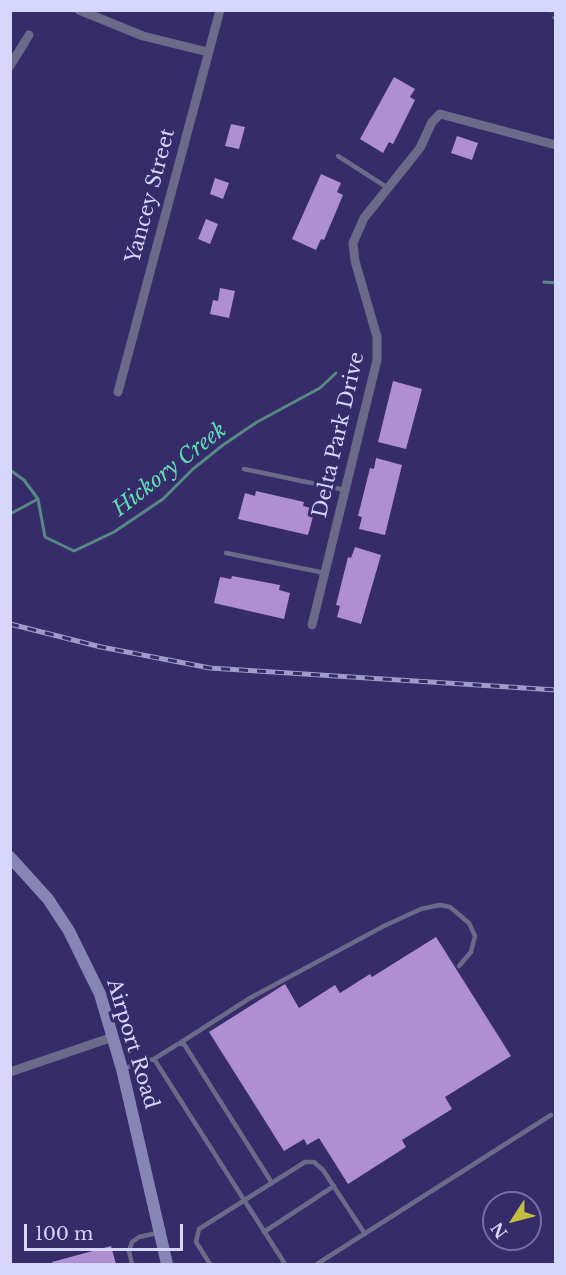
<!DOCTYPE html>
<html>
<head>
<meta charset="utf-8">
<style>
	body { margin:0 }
	#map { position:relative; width:566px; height:1275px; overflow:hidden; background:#352c69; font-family:"Libre Baskerville",serif }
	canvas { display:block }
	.frame { position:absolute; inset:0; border:12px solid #d6d5fb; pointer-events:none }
	.north { position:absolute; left:482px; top:1191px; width:60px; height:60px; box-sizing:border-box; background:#352c69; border:2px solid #7570a3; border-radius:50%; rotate:234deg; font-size:16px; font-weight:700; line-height:24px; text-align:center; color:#d6d5fb }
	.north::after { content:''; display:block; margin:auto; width:21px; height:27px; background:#c3bd3e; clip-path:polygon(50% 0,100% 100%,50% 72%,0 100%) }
	.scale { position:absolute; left:24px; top:1224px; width:159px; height:27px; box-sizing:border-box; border:3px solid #d6d5fb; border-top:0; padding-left:8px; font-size:18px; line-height:21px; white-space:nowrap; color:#d6d5fb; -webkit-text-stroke:4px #352c69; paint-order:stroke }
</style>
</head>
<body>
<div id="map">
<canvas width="566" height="1275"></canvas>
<div class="frame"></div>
<div class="north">N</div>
<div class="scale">100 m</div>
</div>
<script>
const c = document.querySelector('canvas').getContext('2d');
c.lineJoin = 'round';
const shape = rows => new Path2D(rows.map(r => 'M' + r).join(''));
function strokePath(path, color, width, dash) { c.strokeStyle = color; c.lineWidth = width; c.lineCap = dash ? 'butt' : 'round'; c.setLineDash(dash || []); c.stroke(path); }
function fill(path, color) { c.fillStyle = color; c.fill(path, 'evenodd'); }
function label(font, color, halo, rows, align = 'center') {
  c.font = font + ' "Libre Baskerville",serif'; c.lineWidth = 6; c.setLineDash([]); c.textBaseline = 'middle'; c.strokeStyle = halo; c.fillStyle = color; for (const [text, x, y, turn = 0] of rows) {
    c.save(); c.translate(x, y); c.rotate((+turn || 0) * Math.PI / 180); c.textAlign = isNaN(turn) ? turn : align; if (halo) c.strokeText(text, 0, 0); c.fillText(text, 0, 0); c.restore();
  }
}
const stream = shape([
	[544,282,556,283],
	[10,470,24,480,38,499,45,537,74,551,114,532,163,499,193,469,223,445,257,422,320,388,336,373],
	[10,514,38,499]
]);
const building = shape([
	[394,77,415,89,410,97,415,100,393,144,389,142,383,153,360,139],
	[231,124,245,127,239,149,225,146],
	[457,136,478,143,472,160,451,153],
	[321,174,341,183,337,192,343,195,324,240,321,239,316,250,292,239],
	[215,178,229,183,223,199,210,194],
	[206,219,218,224,210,244,198,239],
	[220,288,235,291,229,318,210,314,213,300,218,301],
	[393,381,422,389,406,449,378,442],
	[376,458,402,465,385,535,359,529,362,517,358,516,370,468,374,469],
	[256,491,304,502,303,506,315,509,308,535,238,519,245,493,255,496],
	[355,547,381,555,361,624,337,617,340,606,336,605,348,557,351,558],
	[232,576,280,585,279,590,290,593,284,619,214,603,220,577,231,579],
	[436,937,511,1056,445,1097,452,1109,402,1140,406,1147,348,1184,319,1138,307,1145,304,1139,284,1151,209,1032,285,984,299,1008,335,985,340,993,370,974,372,977],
	[111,1246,116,1264,53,1264,52,1262]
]);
const path = shape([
	[549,10,556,22]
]);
const lane = shape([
	[338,156,388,188],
	[244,469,345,490],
	[226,553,325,573],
	[180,1043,250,998,384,926,421,909,440,905,450,907,469,923,475,936,471,952,459,966],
	[122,1069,154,1059],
	[272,1183,184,1044,178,1044,154,1059,285,1264],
	[264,1232,334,1186],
	[132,1264,129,1251,132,1242,139,1237,157,1233],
	[210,1264,196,1242,199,1229,305,1162,314,1162,323,1170,365,1234],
	[317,1264,551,1115]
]);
const street = shape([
	[79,10,143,36,208,52],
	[10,66,29,35],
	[118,392,220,10],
	[312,625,377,360,377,337,355,261,353,243,364,218,420,148,432,122,440,114,556,145],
	[10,1072,113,1037]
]);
const secondary = shape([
	[10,857,48,899,69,931,100,994,122,1069,167,1264]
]);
const rail = shape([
	[10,624,101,647,210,668,556,690]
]);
const streetNames = [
	["Yancey Street",151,196,-75],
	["Delta Park Drive",339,435,-77],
	["Airport Road",132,1044,73]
];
const waterNames = [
	["Hickory Creek",170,470,-38]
];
strokePath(stream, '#588984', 3);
fill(building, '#af8ed1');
strokePath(path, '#6b649a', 2, [3, 4.5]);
strokePath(lane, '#6b6a88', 4.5);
strokePath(street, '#6b6a88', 9);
strokePath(secondary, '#8785b4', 12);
strokePath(rail, '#a09cca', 5);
strokePath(rail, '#352c69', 3, [9]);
label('20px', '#d6d5fb', '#352c69', streetNames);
label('italic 21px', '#5fdeb0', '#352c69', waterNames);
</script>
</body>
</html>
